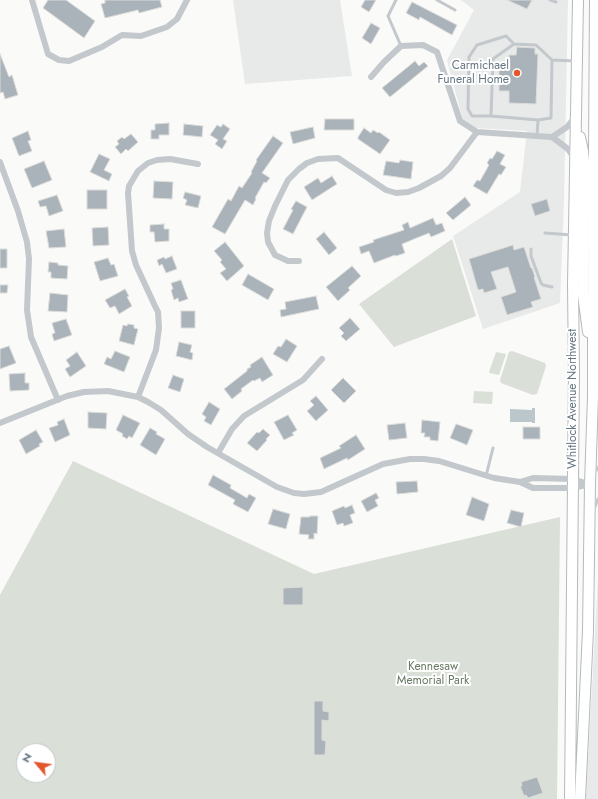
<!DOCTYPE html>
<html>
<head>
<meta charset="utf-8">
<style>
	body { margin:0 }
	#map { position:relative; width:598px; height:799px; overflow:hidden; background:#fafaf8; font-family:Jost,sans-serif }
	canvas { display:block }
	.north { position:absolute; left:16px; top:743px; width:40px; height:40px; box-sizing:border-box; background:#fff; border:1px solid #c1c8cd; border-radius:50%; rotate:299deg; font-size:11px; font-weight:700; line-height:16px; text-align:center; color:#657683 }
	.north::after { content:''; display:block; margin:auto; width:14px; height:18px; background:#e4572e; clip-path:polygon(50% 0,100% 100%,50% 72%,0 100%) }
</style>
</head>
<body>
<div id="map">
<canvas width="598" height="799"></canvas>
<div class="north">N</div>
</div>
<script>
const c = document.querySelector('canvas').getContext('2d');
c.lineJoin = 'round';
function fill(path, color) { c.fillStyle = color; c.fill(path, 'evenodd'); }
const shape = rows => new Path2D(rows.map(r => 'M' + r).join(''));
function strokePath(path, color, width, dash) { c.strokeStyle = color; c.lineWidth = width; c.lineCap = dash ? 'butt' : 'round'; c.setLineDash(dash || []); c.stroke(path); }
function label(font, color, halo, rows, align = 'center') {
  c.font = font + ' Jost,sans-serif'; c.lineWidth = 4; c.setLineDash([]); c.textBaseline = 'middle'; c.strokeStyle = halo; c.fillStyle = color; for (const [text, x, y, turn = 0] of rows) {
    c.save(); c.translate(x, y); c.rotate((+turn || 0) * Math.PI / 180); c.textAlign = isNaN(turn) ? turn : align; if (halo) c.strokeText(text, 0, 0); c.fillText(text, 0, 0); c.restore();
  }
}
const built = shape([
	[233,0,340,0,352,76,245,84],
	[461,0,568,0,564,201,560,303,483,329,453,236,520,192,527,131,476,128,463,121,447,60,474,10],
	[598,577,598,799,586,799]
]);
const green = shape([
	[452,239,476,316,394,347,359,304],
	[512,351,545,363,546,366,537,394,533,395,501,383,500,380,509,352],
	[496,352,506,354,499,375,490,373,489,372],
	[474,391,493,392,492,404,473,403],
	[73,461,314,574,560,517,557,799,0,799,0,595],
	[24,751,48,751,48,775,24,775]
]);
const water = shape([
	[532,408,535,408,535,423,532,423,532,422,510,422,510,409,532,410]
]);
const building = shape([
	[48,0,66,0,95,21,84,38,43,8,48,0],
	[105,0,160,0,162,7,139,13,138,10,105,18,101,4,105,3,105,0],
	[365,0,376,0,369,12,361,7,365,0],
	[507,0,532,0,527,9,507,0],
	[412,2,457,25,452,35,420,17,419,20,406,13,412,2],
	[371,23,380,28,371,44,362,38,371,23],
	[517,47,535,48,535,54,538,54,536,104,509,103,509,91,499,91,499,67,509,67,509,55,516,55,517,47],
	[0,54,9,77,12,75,18,95,5,99,3,92,0,93,0,54],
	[415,61,419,66,424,62,428,66,390,97,382,88,415,61],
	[325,119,354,119,354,130,324,130,325,119],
	[169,123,169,135,159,135,159,139,151,139,151,130,155,130,155,124,169,123],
	[184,124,203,126,202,137,183,135,184,124],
	[223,124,230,129,223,139,227,141,222,149,215,144,218,140,210,135,217,125,221,127,223,124],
	[313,127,315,138,293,144,290,132,313,127],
	[364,128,371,133,373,130,378,133,379,132,390,140,380,154,358,139,358,137,364,128],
	[28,131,31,140,28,141,32,151,19,156,12,138,28,131],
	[131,134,138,142,128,151,126,149,121,154,115,147,119,144,117,141,122,137,124,139,131,134],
	[273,136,283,143,262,173,270,178,266,183,264,182,255,198,256,199,253,205,245,200,225,234,212,227,228,199,231,201,239,186,242,188,252,173,251,172,257,161,256,160,273,136],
	[497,151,505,155,500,164,506,167,501,175,499,174,487,194,473,186,477,180,480,181,489,165,487,163,490,158,492,159,497,151],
	[99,154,110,159,104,170,112,174,109,181,90,172,99,154],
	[400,160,413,162,411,179,383,175,386,161,399,163,400,160],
	[44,161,52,180,32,188,24,169,44,161],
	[332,176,337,184,312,200,304,187,318,178,321,183,332,176],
	[154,181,173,182,172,199,153,198,154,181],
	[87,190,107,190,107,209,87,209,87,190],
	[185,192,201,196,198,208,185,205,187,200,183,198,185,192],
	[57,195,63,211,49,216,46,206,40,207,38,201,57,195],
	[465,197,471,205,453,220,446,213,465,197],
	[547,199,550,211,535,216,531,204,547,199],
	[296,201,307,207,293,234,283,229,293,210,291,209,296,201],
	[433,218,436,225,442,223,445,231,431,237,429,233,402,244,405,253,396,256,395,255,374,263,369,251,361,254,359,247,374,242,373,240,404,230,402,225,408,222,410,228,433,218],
	[164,224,164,229,169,229,169,241,155,242,154,232,150,232,150,225,164,224],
	[108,227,109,245,93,246,92,228,108,227],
	[64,229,66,247,49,248,46,231,64,229],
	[324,232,337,248,329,255,316,239,324,232],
	[225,242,244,266,227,281,220,273,226,269,220,262,222,260,214,251,225,242],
	[513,245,514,250,524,247,531,268,532,268,535,277,534,277,541,299,531,302,533,307,507,315,501,297,516,292,508,267,491,272,497,289,484,293,483,289,478,290,469,259,513,245],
	[0,249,7,249,7,268,0,268,0,249],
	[172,256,177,269,166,273,162,264,159,266,157,260,164,257,165,259,172,256],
	[108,258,111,265,114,264,118,276,100,281,94,262,108,258],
	[49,262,58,263,58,265,68,266,67,279,51,278,51,272,48,272,49,262],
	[352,266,361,276,348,288,350,290,338,301,326,287,352,266],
	[248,274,274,289,268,300,242,285,248,274],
	[181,280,188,299,179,302,178,298,174,300,171,290,173,289,171,283,181,280],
	[0,285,8,285,7,293,0,293,0,285],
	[125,289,129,296,127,297,132,306,119,314,115,306,110,308,105,300,125,289],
	[50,293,68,295,67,312,48,311,50,293],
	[316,296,319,309,281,317,280,310,286,309,285,302,316,296],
	[181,311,195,311,195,328,181,328,181,311],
	[350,318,360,329,346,341,341,336,344,333,339,328,350,318],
	[66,319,72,335,54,341,52,334,55,333,52,323,66,319],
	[128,324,134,325,134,328,138,329,134,345,119,341,123,325,127,326,128,324],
	[286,339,297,346,287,362,273,354,278,346,281,347,286,339],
	[179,342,192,345,190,352,193,353,192,360,176,356,179,342],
	[9,346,16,363,0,369,0,349,9,346],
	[115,351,130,357,124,372,104,364,107,357,111,359,115,351],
	[77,352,86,366,70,377,65,369,70,366,66,360,77,352],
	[262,357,273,375,262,382,260,378,254,381,253,380,241,389,242,391,232,399,224,389,247,371,247,369,251,367,250,365,262,357],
	[25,373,25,383,29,383,29,390,10,391,9,374,25,373],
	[173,375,184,379,180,392,168,388,173,375],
	[343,378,356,391,344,403,331,390,343,378],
	[316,396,328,410,316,421,307,411,314,405,310,401,316,396],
	[209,402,220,409,211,425,204,421,206,417,202,414,209,402],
	[88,412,107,413,106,429,88,428,88,412],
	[123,415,140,423,132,438,129,436,127,439,122,436,123,434,116,430,123,415],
	[288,415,297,430,292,433,294,435,284,440,274,422,288,415],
	[64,419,70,435,55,442,49,428,58,425,57,422,64,419],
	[422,420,440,422,438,441,430,440,430,437,424,437,425,433,421,433,422,420],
	[405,423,407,438,389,440,387,425,405,423],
	[456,424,473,430,467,445,450,438,456,424],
	[523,427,540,427,540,439,523,439,523,427],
	[150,428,157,432,156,434,165,439,156,455,140,445,150,428],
	[263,429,270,435,266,439,267,440,257,451,247,443,257,432,259,433,263,429],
	[36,430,43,442,39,444,40,446,26,454,19,440,36,430],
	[356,435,365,449,348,460,347,458,324,469,320,458,341,448,339,446,356,435],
	[213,475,231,485,230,488,247,498,249,494,256,498,248,512,233,504,235,500,208,485,213,475],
	[417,481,418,492,397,494,396,482,417,481],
	[376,493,379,498,375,500,378,506,367,512,361,501,376,493],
	[472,497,489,504,484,521,466,515,472,497],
	[352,505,355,513,350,515,353,523,344,526,343,523,337,525,332,511,344,506,345,508,352,505],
	[273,509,290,514,286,529,268,524,273,509],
	[511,510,524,513,521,527,507,523,511,510],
	[310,516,318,516,317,534,314,533,314,539,308,539,309,535,299,534,301,517,310,517,310,516],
	[303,587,303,605,283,605,283,588,303,587],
	[314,701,323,701,323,711,329,712,329,721,322,720,322,740,326,741,325,755,314,755,314,701],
	[537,777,543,793,528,798,526,795,524,796,520,786,522,786,521,782,537,777]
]);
const service = shape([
	[396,0,388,16,401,46],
	[437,0,455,10],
	[550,0,556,2],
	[491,116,472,116,468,109,469,57,477,45,506,36,514,44],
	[538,120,491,116,493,59,514,44,536,45,552,60],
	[537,136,538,120,551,118,552,60,575,61],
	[545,233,572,235],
	[531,249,531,256,541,283,543,285,552,287],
	[594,463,598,470],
	[486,476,493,448],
	[594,509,598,499]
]);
const minor = shape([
	[32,0,48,54,59,60,69,61,102,47,122,35,141,36,167,27,177,19,187,0],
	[371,77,384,62,401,46,423,45,437,52,460,121,477,132,552,137,568,149,575,159],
	[552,137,567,127,575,117],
	[0,162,18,211,27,242,29,259,27,310,31,337,58,400],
	[299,261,288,261,275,255,268,242,267,233,269,221,275,206,288,180,299,169,307,163,318,159,338,158,386,190,396,193,408,192,419,188,441,176,450,168,477,132],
	[138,397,156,350,159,328,158,312,155,306,136,265,132,251,128,193,129,186,138,171,148,163,157,160,170,159,198,164],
	[0,423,67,396,84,392,108,391,138,397,148,402,161,410,188,434,207,447,277,487,294,493,304,494,321,492,383,464,410,459,424,459,439,461,494,478,520,482,533,488,573,488,590,484],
	[218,453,232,429,244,416,303,380,322,359],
	[520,482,533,478,573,479,588,484]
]);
const trunk = shape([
	[580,137,583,151,584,161,583,294,588,332],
	[570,799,574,373,573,285,578,0],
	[580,799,588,631,590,484,593,396,593,310,595,0]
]);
const markers = [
	[517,73,4,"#e4572e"]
];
const poiNames = [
	["Carmichael",509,66],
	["Funeral Home",509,80]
];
const streetNames = [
	["Whitlock Avenue Northwest",573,399,-90]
];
const parkNames = [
	["Kennesaw",433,667],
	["Memorial Park",433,681]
];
fill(built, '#e8e9e9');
fill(green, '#dadfd7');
fill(water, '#bbc7cb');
fill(building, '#aab3b9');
strokePath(building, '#dcdcda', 1);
strokePath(trunk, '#b4b9bd', 12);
strokePath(service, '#c3c8cc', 3);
strokePath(minor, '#c3c8cc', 6);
strokePath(trunk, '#fff', 10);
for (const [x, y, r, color] of markers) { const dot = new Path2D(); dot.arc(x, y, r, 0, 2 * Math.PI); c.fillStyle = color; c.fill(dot); strokePath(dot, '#fff', 1.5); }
label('12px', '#657683', '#fff', poiNames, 'right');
label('12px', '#657683', '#fff', streetNames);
label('12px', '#687a64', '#fff', parkNames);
</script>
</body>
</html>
